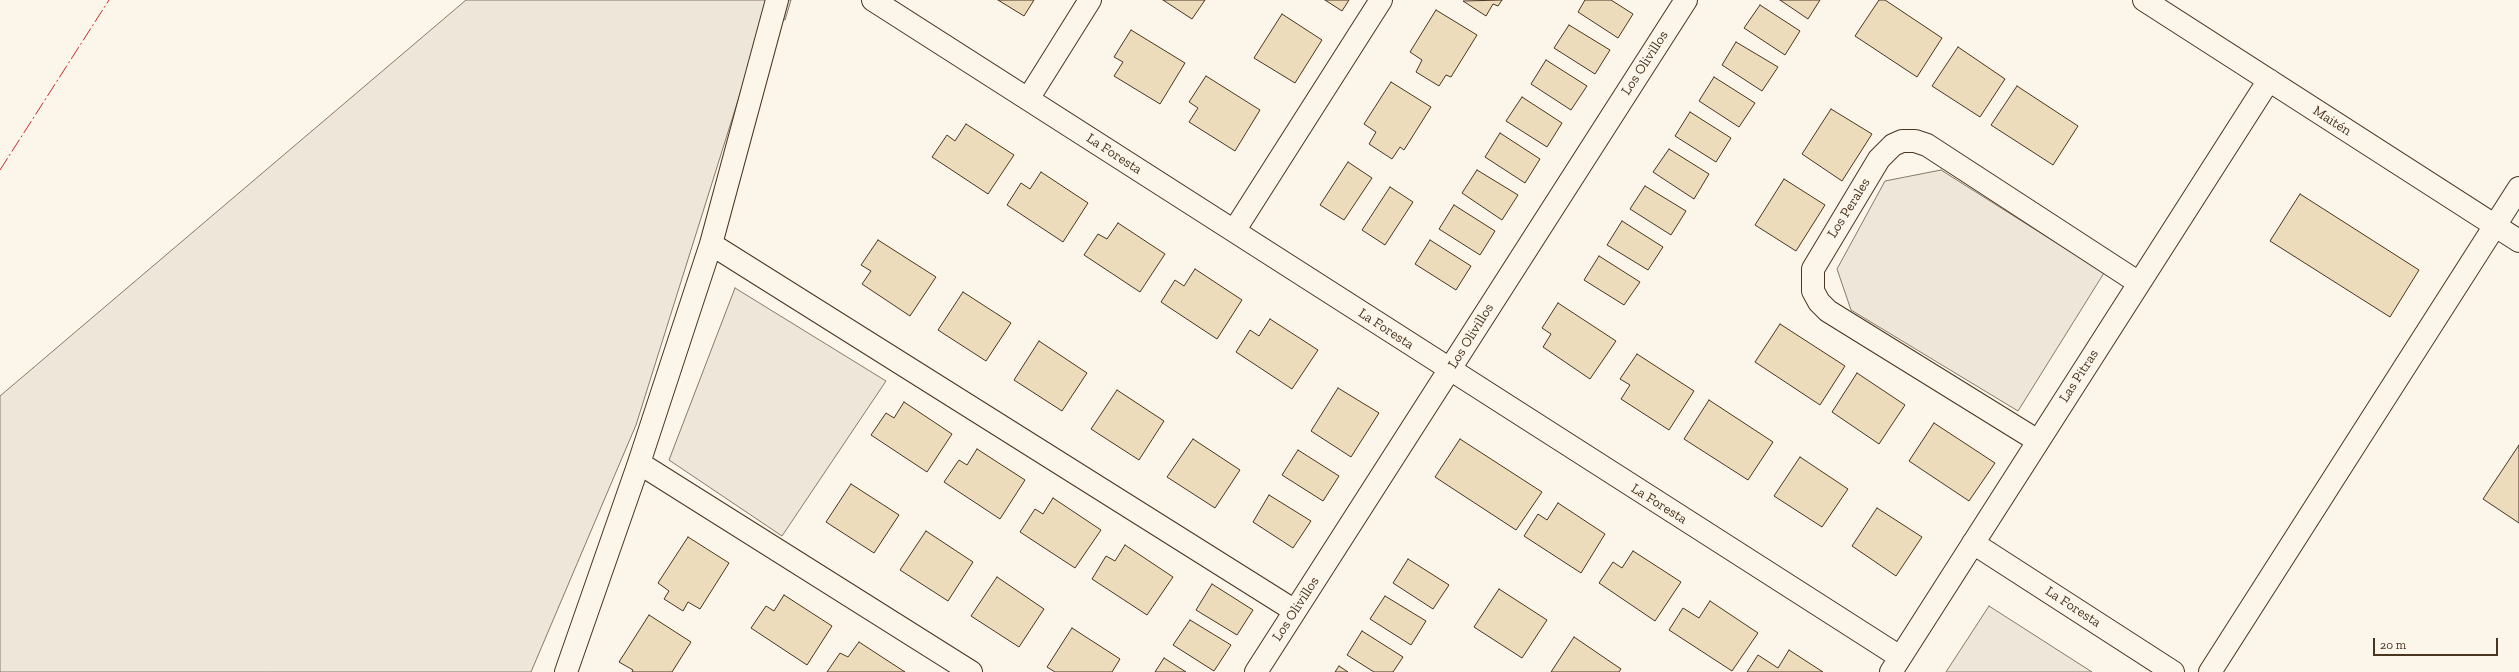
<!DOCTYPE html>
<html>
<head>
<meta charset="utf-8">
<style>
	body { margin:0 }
	#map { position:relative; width:2519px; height:672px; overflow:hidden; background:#fbf6e9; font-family:"Zilla Slab",serif }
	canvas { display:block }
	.scale { position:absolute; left:2373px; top:638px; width:125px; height:18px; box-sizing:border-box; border:2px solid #4a3520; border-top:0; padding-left:5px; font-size:12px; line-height:14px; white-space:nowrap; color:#4a3520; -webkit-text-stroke:3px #fbf6e9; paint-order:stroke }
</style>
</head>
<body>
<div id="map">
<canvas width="2519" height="672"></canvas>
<div class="scale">20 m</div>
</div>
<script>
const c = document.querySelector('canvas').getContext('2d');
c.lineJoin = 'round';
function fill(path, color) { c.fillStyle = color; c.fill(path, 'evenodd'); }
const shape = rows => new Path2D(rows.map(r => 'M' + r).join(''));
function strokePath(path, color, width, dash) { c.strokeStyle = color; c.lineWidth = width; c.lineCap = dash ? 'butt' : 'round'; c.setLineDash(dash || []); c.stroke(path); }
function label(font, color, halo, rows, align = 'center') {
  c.font = font + ' "Zilla Slab",serif'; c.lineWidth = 3; c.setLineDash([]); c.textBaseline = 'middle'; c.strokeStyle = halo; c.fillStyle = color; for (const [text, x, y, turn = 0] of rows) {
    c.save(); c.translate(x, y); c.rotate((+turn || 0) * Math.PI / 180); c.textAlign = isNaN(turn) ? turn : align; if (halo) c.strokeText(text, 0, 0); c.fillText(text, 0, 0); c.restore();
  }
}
const green = shape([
	[466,0,791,0,785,20,766,11,636,425,531,672,0,672,0,396,466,0],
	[1941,170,2104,273,2018,411,1851,310,1837,269,1885,181,1941,170],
	[735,288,886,381,782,536,669,460,735,288],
	[1989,606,2092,672,1946,672,1989,606]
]);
const building = shape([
	[998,0,1034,0,1024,16,998,0],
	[1163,0,1205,0,1192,19,1163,0],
	[1325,0,1349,0,1342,11,1325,0],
	[1502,0,1498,6,1493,4,1486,16,1463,1,1502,0],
	[1585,0,1611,0,1633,14,1618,38,1578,12,1585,0],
	[1780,0,1820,0,1808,19,1780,0],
	[1879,0,1885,0,1942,38,1917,77,1855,36,1879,0],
	[1760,5,1800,31,1785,55,1744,28,1760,5],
	[1436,10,1477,35,1451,77,1446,75,1439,86,1416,72,1422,60,1410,52,1436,10],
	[1282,14,1322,40,1295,83,1254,58,1282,14],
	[1569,25,1610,50,1595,74,1554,48,1569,25],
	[1131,30,1185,63,1160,104,1114,76,1123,62,1114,57,1131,30],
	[1736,42,1778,67,1762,91,1722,65,1736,42],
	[1958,47,2005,79,1980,117,1932,86,1958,47],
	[1546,60,1587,86,1571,110,1531,84,1546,60],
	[1206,76,1260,110,1235,151,1189,122,1198,108,1189,102,1206,76],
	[1714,77,1755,103,1739,127,1699,101,1714,77],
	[1391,82,1431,107,1404,150,1400,147,1392,159,1369,144,1376,132,1364,124,1391,82],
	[2017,86,2078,126,2053,165,1991,125,2017,86],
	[1522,97,1562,123,1547,147,1506,121,1522,97],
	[1831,109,1872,134,1842,181,1802,154,1831,109],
	[1690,112,1731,138,1716,162,1675,136,1690,112],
	[966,124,1014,155,988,194,932,157,947,135,955,141,966,124],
	[1500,133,1540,159,1525,183,1485,157,1500,133],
	[1669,149,1709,174,1694,199,1653,172,1669,149],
	[1348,162,1372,178,1344,220,1320,205,1348,162],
	[1477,170,1518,195,1502,220,1462,193,1477,170],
	[1041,172,1088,203,1063,242,1007,205,1021,183,1030,189,1041,172],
	[1784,179,1825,205,1796,251,1755,225,1784,179],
	[1645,186,1686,211,1671,235,1630,209,1645,186],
	[1390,187,1413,202,1385,245,1362,230,1390,187],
	[2300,194,2419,270,2390,317,2270,241,2300,194],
	[1454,205,1495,231,1480,255,1439,229,1454,205],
	[1622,221,1663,247,1648,270,1607,245,1622,221],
	[1118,223,1165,254,1140,292,1084,255,1098,234,1107,239,1118,223],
	[878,240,936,277,910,316,862,284,871,271,861,265,878,240],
	[1430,240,1471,266,1456,290,1415,264,1430,240],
	[1599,256,1640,282,1624,305,1584,280,1599,256],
	[1195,269,1242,300,1217,339,1161,302,1175,280,1184,286,1195,269],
	[963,292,1011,323,986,361,938,330,963,292],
	[1558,303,1616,341,1590,379,1543,347,1551,334,1542,328,1558,303],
	[1270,319,1318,350,1292,389,1236,352,1250,330,1259,336,1270,319],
	[1780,324,1845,366,1820,405,1755,362,1780,324],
	[1039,341,1087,373,1062,411,1014,380,1039,341],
	[1637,354,1694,391,1669,430,1621,399,1630,385,1620,379,1637,354],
	[1857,373,1905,405,1879,444,1832,412,1857,373],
	[1338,388,1379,413,1351,457,1311,431,1338,388],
	[1117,390,1164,421,1139,460,1091,429,1117,390],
	[1709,400,1773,442,1748,480,1684,439,1709,400],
	[904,402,952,434,927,472,871,435,886,413,894,418,904,402],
	[1934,423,1995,463,1969,501,1909,461,1934,423],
	[1193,439,1240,470,1215,508,1167,477,1193,439],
	[1460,439,1542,492,1516,530,1435,477,1460,439],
	[2519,445,2519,523,2483,499,2519,445],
	[977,449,1025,480,1000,519,944,482,959,460,967,465,977,449],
	[1298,450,1339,476,1323,501,1282,475,1298,450],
	[1800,457,1848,489,1822,527,1774,496,1800,457],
	[851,484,899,515,874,553,826,522,851,484],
	[1269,495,1311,521,1293,548,1253,522,1269,495],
	[1053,498,1101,530,1075,568,1020,532,1035,509,1043,514,1053,498],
	[1558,503,1605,534,1581,573,1524,536,1538,514,1547,520,1558,503],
	[1877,508,1922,537,1896,576,1852,546,1877,508],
	[926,531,973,562,948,601,900,570,926,531],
	[688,537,729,563,700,609,688,602,683,611,664,599,669,591,658,583,688,537],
	[1125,545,1173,577,1147,615,1092,579,1106,556,1115,561,1125,545],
	[1633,551,1681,582,1655,621,1599,583,1613,562,1622,568,1633,551],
	[1408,559,1449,585,1433,609,1393,583,1408,559],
	[997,577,1044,609,1019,647,971,616,997,577],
	[1212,584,1253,610,1237,635,1196,610,1212,584],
	[1499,589,1547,620,1522,658,1474,627,1499,589],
	[784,595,832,626,807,665,751,628,766,606,774,611,784,595],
	[1385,596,1426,621,1411,645,1370,619,1385,596],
	[1710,601,1758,633,1732,671,1669,630,1683,608,1699,618,1710,601],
	[649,615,691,642,672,672,632,672,633,670,619,662,649,615],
	[1190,620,1231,645,1214,671,1173,645,1190,620],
	[1072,628,1120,659,1112,672,1055,672,1047,667,1072,628],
	[1362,631,1403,657,1393,672,1374,672,1347,655,1362,631],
	[1574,637,1621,669,1619,672,1551,672,1574,637],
	[859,642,905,672,827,672,840,653,848,657,859,642],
	[1789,650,1823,672,1747,672,1758,655,1778,668,1789,650],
	[1164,658,1186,672,1155,672,1164,658],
	[1339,666,1348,672,1335,672,1339,666]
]);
const minor = shape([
	[873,0,1900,657],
	[2144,0,2519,241],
	[1028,99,1090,0],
	[1234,231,1381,0],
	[711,244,1295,611],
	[2038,441,1828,311,1819,302,1813,291,1813,269,1879,159,1893,145,1902,141,1915,141,1927,145,2139,283],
	[639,463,971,672],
	[1973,543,2173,672],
	[566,672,639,463,711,244,777,0],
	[1256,672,1686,0],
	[1891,672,2269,80],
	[2210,672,2519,188]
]);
const power = shape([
	[0,170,109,0]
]);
const streetNames = [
	["Los Olivillos",1645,63,-57],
	["Maitén",2332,121,33],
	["La Foresta",1114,154,33],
	["Los Perales",1849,208,-58],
	["La Foresta",1386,329,33],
	["Los Olivillos",1471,336,-58],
	["Las Pitras",2079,376,-57],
	["La Foresta",1659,504,32],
	["La Foresta",2073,607,33],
	["Los Olivillos",1296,609,-57]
];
fill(green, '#ede6d9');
strokePath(green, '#887966', 1);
fill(building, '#ecdcbc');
strokePath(building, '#4a3520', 1);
strokePath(minor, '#4a3520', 24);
strokePath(minor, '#fbf6e9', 22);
strokePath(power, '#c62828', 1, [14, 3, 2, 3]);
label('14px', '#4a3520', '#fbf6e9', streetNames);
</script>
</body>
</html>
